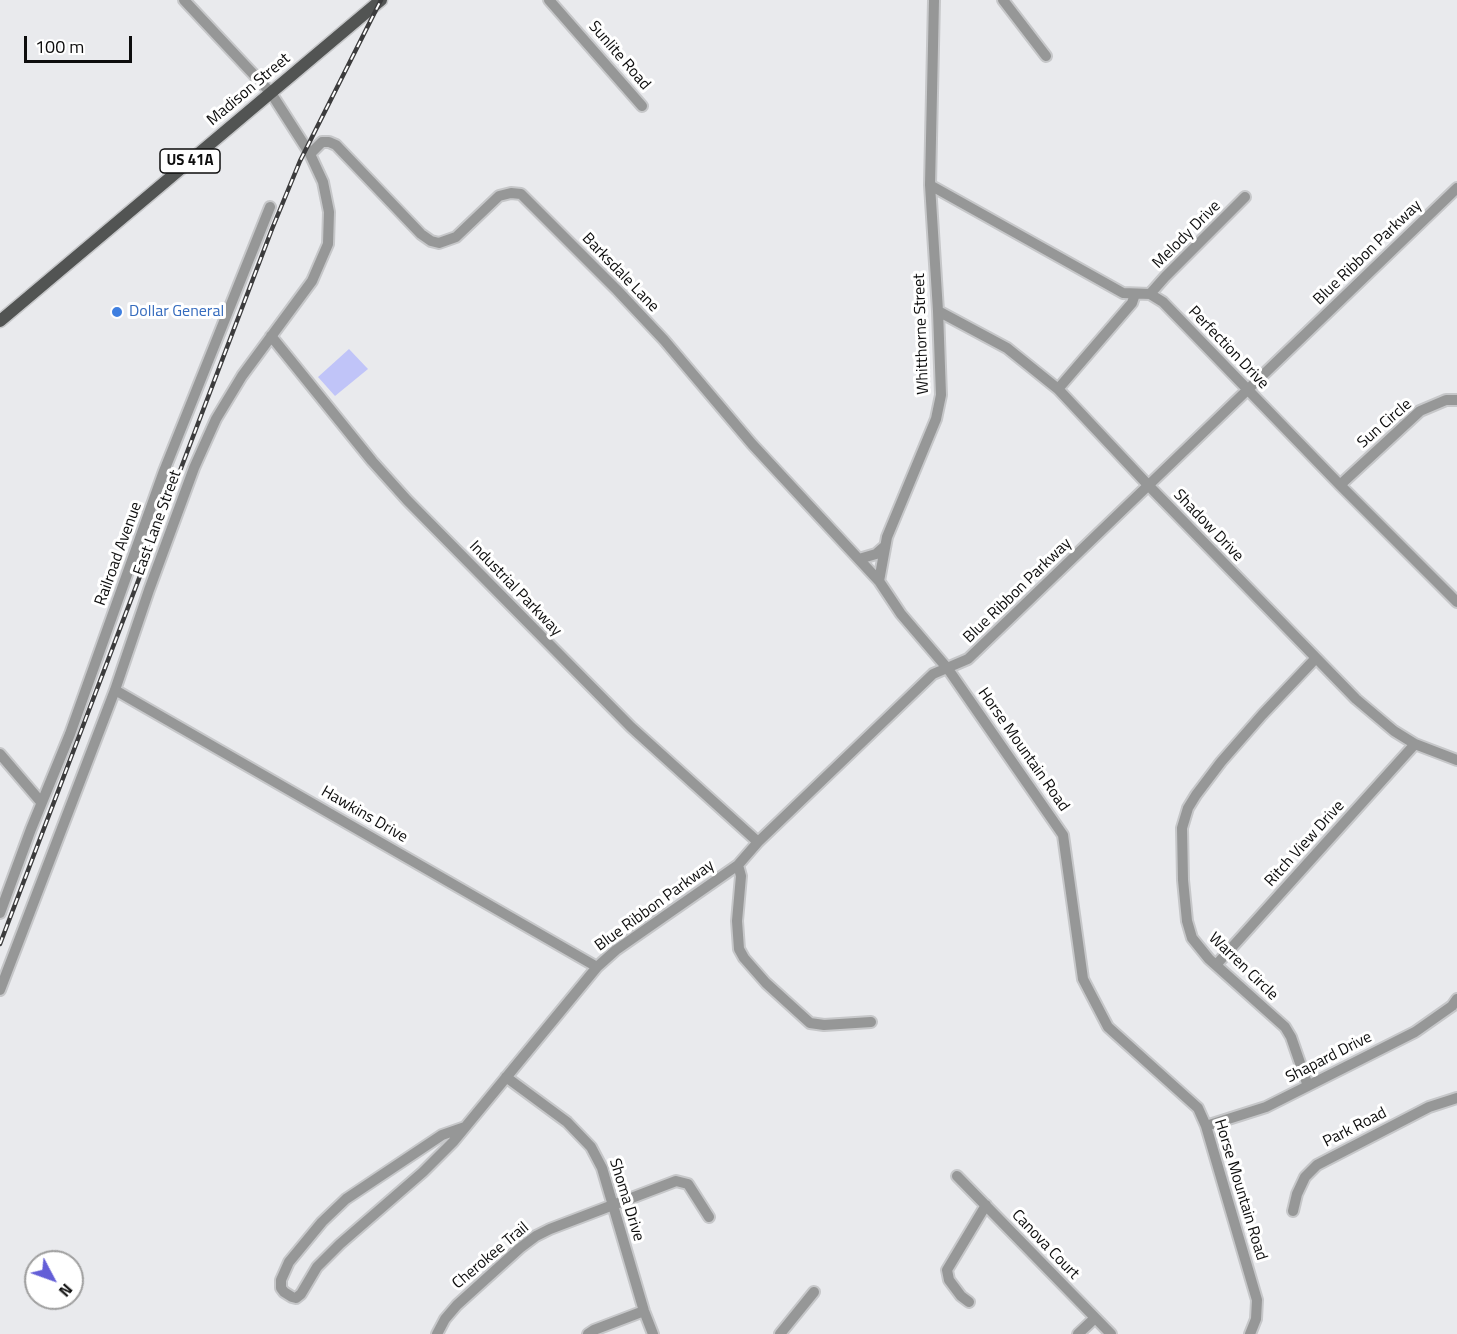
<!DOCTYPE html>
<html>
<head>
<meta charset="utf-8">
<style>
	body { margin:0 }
	#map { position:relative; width:1457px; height:1334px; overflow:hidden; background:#e9eaed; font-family:"Titillium Web",sans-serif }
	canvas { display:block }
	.north { position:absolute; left:24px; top:1250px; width:60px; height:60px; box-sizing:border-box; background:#fff; border:2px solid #9e9e9e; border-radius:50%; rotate:131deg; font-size:16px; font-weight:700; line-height:24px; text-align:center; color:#0d0d0d }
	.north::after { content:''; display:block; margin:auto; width:21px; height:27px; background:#635ed7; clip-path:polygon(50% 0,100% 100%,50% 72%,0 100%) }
	.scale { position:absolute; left:24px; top:36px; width:108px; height:27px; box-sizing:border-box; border:3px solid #0d0d0d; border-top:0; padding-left:8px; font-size:18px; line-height:21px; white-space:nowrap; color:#0d0d0d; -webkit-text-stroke:4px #fff; paint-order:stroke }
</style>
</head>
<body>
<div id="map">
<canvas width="1457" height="1334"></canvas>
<div class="north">N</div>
<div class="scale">100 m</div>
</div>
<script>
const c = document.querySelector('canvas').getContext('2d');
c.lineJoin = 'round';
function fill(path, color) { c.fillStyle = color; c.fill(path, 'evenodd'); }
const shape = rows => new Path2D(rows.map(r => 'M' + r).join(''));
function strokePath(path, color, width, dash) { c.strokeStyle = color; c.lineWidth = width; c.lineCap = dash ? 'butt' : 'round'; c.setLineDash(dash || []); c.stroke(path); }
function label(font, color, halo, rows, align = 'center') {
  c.font = font + ' "Titillium Web",sans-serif'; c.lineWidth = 6; c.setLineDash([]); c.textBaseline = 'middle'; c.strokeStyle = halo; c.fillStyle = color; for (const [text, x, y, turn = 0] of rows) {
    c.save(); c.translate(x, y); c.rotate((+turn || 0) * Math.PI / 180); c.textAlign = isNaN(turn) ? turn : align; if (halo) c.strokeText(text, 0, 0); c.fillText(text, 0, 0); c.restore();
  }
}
const green = shape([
	[349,349,368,369,335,396,318,377]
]);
const minor = shape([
	[549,0,642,106],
	[934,0,930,185,938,311,941,395,936,419,887,537,879,581,901,614,948,669,1063,835,1083,979,1108,1027,1198,1108,1206,1126,1257,1300,1256,1319,1250,1334],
	[1003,0,1046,56],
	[310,154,322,142,329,142,336,145,421,234,431,241,439,243,456,237,499,196,511,193,521,194,617,290,664,340,752,444,879,581],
	[930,185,1123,293,1150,294,1163,302,1340,485,1457,602],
	[1150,294,1165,277,1245,197],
	[938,311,1007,348,1058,389,1149,486,1356,699,1394,731,1415,744,1457,760],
	[271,336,372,461,407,500,631,727,758,842],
	[1058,389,1132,303,1135,294],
	[1340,485,1420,411,1446,400,1457,400],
	[859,559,876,554,885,546],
	[115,690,597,967],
	[0,754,41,802,43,799],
	[738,865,741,876,737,921,739,949,744,958,766,983,810,1023,824,1025,871,1022],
	[0,913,31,829,70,734,164,471,270,207],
	[1216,965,1415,744],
	[0,990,115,690,149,590,194,468,216,419,242,376,312,281,328,244,329,212,323,182,310,154,271,93,184,0],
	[506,1077,567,1122,591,1147,602,1168,644,1311,653,1334],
	[1308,1086,1291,1037,1285,1027,1209,959,1192,938,1187,921,1183,880,1182,828,1188,808,1196,795,1221,762,1262,715,1316,658],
	[1206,1126,1266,1107,1415,1032,1452,1006,1457,999],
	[465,1127,442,1135,346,1199,322,1222,289,1262,281,1280,281,1288,284,1292,292,1297,296,1298,301,1294,317,1267,340,1244,423,1172,453,1142,597,967,616,950,738,865,758,842,933,674,968,659,1457,188],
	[957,1176,1111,1334],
	[1293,1211,1297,1194,1305,1177,1317,1165,1429,1107,1457,1098],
	[969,1302,961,1296,949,1280,947,1270,986,1205],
	[437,1334,445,1319,457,1305,520,1248,536,1236,550,1229,676,1181,688,1184,709,1217],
	[588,1334,594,1330,644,1311],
	[780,1334,814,1292],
	[1078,1334,1095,1318]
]);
const major = shape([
	[0,321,381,0]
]);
const rail = shape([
	[0,944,272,229,300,161,381,0]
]);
const markers = [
	[117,312,6,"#3f7fe0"]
];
const shields = [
	[190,161,60]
];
const shieldNames = [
	["US 41A",190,161]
];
const streetNames = [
	["Sunlite Road",619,56,49],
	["Madison Street",249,90,-40],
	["Melody Drive",1187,235,-45],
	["Blue Ribbon Parkway",1368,253,-44],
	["Barksdale Lane",620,273,46],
	["Whitthorne Street",922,334,-92],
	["Perfection Drive",1228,348,46],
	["Sun Circle",1385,424,-41],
	["East Lane Street",158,523,-70],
	["Shadow Drive",1208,526,46],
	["Railroad Avenue",119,554,-70],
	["Industrial Parkway",515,589,46],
	["Blue Ribbon Parkway",1018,591,-44],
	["Horse Mountain Road",1023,750,55],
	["Hawkins Drive",364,815,30],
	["Ritch View Drive",1305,844,-48],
	["Blue Ribbon Parkway",655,906,-36],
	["Warren Circle",1243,967,44],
	["Shapard Drive",1329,1058,-27],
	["Park Road",1355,1128,-27],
	["Horse Mountain Road",1240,1190,73],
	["Shoma Drive",626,1200,73],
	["Canova Court",1045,1245,46],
	["Cherokee Trail",491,1256,-40]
];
const shopNames = [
	["Dollar General",129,312]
];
fill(green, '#c0c4f8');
strokePath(minor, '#c6c7c9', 14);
strokePath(major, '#c6c7c9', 15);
strokePath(minor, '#969797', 10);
strokePath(major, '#525453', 12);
strokePath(rail, '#3c3c3d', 4.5);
strokePath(rail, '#fff', 2, [7]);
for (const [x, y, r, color] of markers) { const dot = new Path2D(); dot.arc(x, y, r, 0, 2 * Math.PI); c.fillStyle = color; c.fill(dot); strokePath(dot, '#fff', 2); }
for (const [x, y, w] of shields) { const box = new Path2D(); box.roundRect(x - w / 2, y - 12, w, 24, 4.5); c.fillStyle = '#fff'; c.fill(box); strokePath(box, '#0d0d0d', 1.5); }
label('bold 15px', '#0d0d0d', null, shieldNames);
label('16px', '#0d0d0d', '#fff', streetNames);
label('16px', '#366cbe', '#fff', shopNames, 'left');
</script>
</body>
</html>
